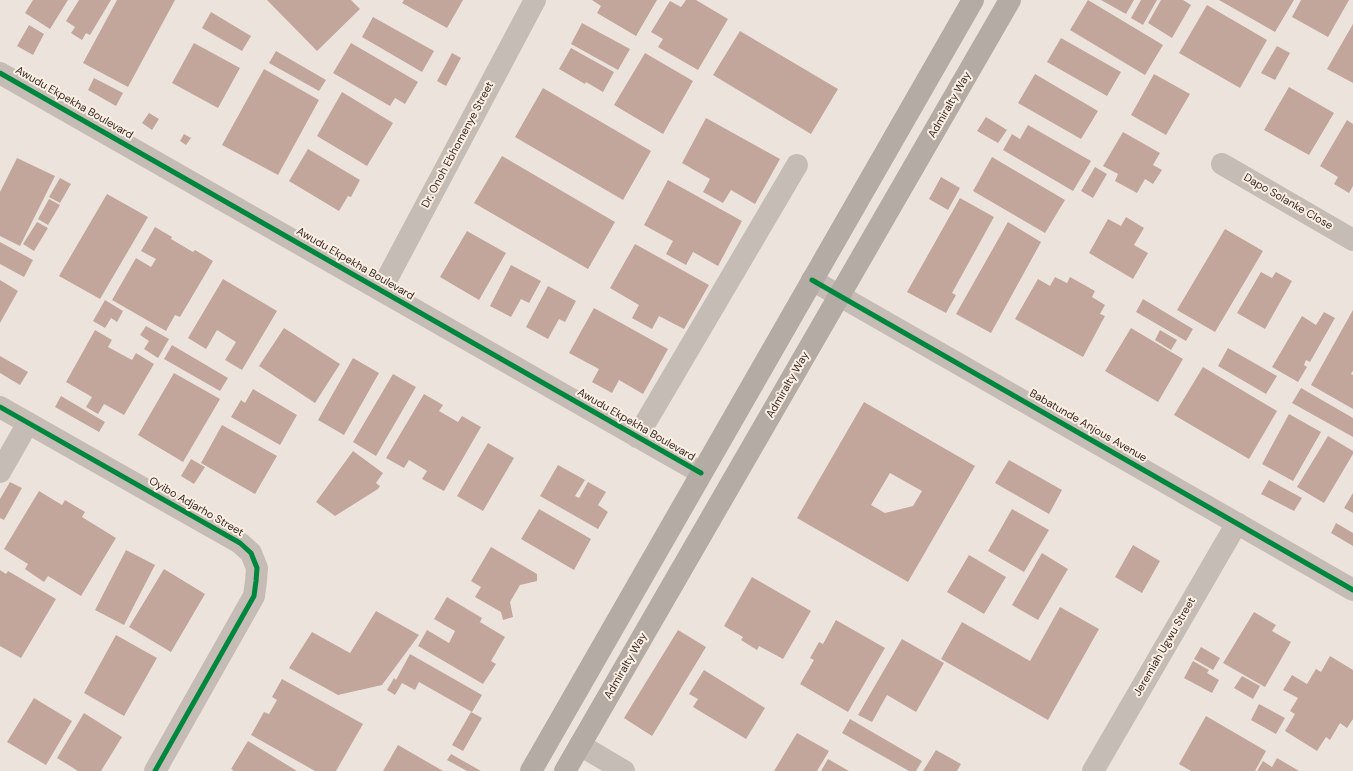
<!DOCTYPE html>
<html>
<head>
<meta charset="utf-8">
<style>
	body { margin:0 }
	canvas { display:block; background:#ece4dc }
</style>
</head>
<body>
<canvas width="1353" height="771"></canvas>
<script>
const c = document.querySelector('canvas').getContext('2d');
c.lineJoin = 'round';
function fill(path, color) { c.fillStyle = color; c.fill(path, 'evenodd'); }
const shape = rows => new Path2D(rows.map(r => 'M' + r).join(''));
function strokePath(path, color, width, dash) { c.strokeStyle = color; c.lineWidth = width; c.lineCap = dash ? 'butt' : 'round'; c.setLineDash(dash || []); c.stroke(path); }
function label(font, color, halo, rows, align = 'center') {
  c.font = font + ' "DM Sans",sans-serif'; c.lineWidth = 4; c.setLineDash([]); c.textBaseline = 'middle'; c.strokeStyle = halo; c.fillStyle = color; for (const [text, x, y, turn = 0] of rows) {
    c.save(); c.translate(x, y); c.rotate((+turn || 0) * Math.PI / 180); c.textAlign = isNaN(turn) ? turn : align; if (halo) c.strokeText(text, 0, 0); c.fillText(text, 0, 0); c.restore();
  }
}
const building = shape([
	[33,0,68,0,50,29,25,13],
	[79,0,111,0,90,35,86,33,82,40,71,33,75,27,66,21],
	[117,0,175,0,128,87,83,63],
	[267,0,351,0,360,9,317,51],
	[404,0,463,0,447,28,402,3],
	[592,0,657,0,636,36,597,13,601,6],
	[686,0,696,0,728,19,698,70,658,47,663,39,651,32,670,1,681,7],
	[1088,0,1163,45,1145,75,1070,30],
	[1101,0,1134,0,1126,14],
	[1141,0,1157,0,1143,25,1131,18],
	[1161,0,1183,0,1191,5,1172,38,1148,23],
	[1219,0,1294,0,1275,32],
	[1301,0,1349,0,1328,37,1292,17],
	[1207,5,1267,40,1240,88,1179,53],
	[211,12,251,36,242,51,202,28],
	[373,17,434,51,422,72,362,37],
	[582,23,630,49,618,70,571,44],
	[1353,24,1353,83,1327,69],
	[29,25,44,34,33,55,17,46],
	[740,31,838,89,811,134,713,75],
	[1061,38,1121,72,1107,96,1047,62],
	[194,43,240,68,218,108,172,83],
	[351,43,418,82,405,104,395,98,390,106,333,73],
	[1277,46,1290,53,1275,80,1261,73],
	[571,48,614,72,603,92,586,82,585,84,559,69],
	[276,51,326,80,319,91,269,63],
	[452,53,461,58,446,86,437,81],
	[645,53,693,81,663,134,614,105],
	[264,69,319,100,278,175,222,145],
	[1035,74,1098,111,1081,139,1018,103],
	[1154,74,1190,94,1166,135,1131,115],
	[94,78,123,93,116,106,88,90],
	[1289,87,1334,113,1309,155,1264,130],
	[543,88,651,151,623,200,515,137],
	[342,92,393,123,367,166,317,136],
	[149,113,159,119,152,130,142,123],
	[986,117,1007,130,998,143,977,131],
	[706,118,780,159,755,204,731,190,723,203,703,192,710,179,682,163],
	[1347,120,1353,124,1353,186,1349,193,1334,184,1338,177,1320,166],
	[1028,125,1091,161,1073,191,1003,150,1012,134,1020,139],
	[1123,132,1160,153,1153,165,1162,170,1153,184,1145,179,1137,193,1115,181,1118,174,1103,166],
	[184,134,191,138,186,145,180,141],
	[308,149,360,180,351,197,348,196,339,211,289,181],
	[502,156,615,222,588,269,474,203],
	[992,157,1065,200,1045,233,973,191],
	[17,158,55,176,20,246,0,236,0,192],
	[1095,167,1107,174,1093,198,1081,191],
	[941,177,960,188,948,210,929,199],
	[60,178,71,184,60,203,49,197],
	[668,180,742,221,718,266,693,252,686,265,666,254,673,241,644,225],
	[107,194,148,217,100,299,59,276],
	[960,198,994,217,952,293,956,295,946,313,907,292],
	[49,199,60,205,48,225,38,219],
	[1126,217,1144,228,1134,245,1148,253,1133,279,1089,253,1108,219,1121,226],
	[37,222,48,228,34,251,23,244],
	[1008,222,1041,242,991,333,956,314],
	[155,227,172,237,171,239,193,252,195,250,213,261,180,317,175,315,166,331,112,300,136,258,151,267,156,259,141,251],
	[1225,229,1263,251,1215,332,1177,310],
	[467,231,506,253,479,300,440,277],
	[0,242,33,260,24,277,0,264],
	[635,244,709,285,684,329,659,316,652,329,632,318,639,305,610,288],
	[511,265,541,281,529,303,521,299,511,317,490,306],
	[1261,272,1272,278,1276,272,1292,281,1265,329,1237,313],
	[1055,277,1067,283,1070,277,1095,291,1092,297,1105,305,1100,314,1105,316,1083,357,1015,319,1038,279,1050,286],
	[223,279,277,311,242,370,225,360,236,342,217,330,206,349,188,338],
	[0,280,18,291,0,323],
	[548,286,576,301,565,322,559,319,548,339,526,327],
	[1143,299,1193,329,1186,341,1136,312],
	[105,300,123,311,117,322,111,318,105,328,93,321],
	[594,308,668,349,643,394,619,380,612,393,592,382,599,369,569,353],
	[1353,310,1353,371,1351,374,1353,375,1353,409,1311,385],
	[1324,312,1335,318,1310,362,1306,360,1304,365,1307,367,1298,382,1272,367,1302,316,1316,325],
	[146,326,169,339,158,358,144,349,149,341,140,335],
	[284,328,340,364,315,403,259,366],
	[1131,328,1183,359,1158,402,1105,371],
	[95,330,112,340,108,347,132,360,136,353,154,364,124,415,104,404,98,414,86,407,92,397,66,382],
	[1160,330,1177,340,1171,350,1155,340],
	[172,345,228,378,220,391,164,359],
	[1228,348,1277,376,1266,394,1218,366],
	[0,356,28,372,20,385,0,373],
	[353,358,379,373,344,435,318,420],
	[1203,367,1277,411,1249,459,1174,415],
	[174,373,220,399,183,462,138,435],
	[393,374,416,387,376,456,353,442],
	[1301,388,1353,418,1353,437,1292,403],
	[253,389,297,415,280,445,231,417,241,400,245,403],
	[424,394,443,405,439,411,458,422,462,416,481,427,444,491,422,479,427,471,409,460,404,468,386,458],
	[61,396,105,422,99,432,55,407],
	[864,402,975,466,908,582,797,518],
	[890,473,922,491,913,506,885,513,871,505],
	[1289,414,1321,432,1293,481,1262,464],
	[222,425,277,456,255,494,201,463],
	[1328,436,1353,451,1353,454,1324,503,1297,487],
	[488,443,514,458,483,511,457,496],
	[353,451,383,473,376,483,380,486,378,489,335,516,316,502],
	[191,459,205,467,194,484,181,476],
	[1009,460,1062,490,1049,514,995,483],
	[558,465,585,480,575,496,579,498,588,482,606,492,598,505,608,512,598,529,540,496],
	[1269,480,1302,498,1294,511,1261,494],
	[10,482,22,488,4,520,0,518,0,499],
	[39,491,62,505,65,500,85,512,82,517,116,538,81,596,48,576,44,582,25,569,28,564,4,549],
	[1353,493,1353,513,1344,508],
	[539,509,591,539,574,570,521,539],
	[1012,509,1049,530,1024,572,988,551],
	[1336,523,1353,533,1353,546,1331,533],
	[1133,545,1160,561,1142,593,1115,577],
	[491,547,537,574,537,581,520,585,510,602,513,617,503,620,501,612,475,597,481,587,471,581],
	[126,550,155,565,124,625,95,610],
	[1042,553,1068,569,1038,620,1012,605],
	[969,555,1006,577,984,614,947,592],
	[164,569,205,594,171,652,129,627],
	[0,570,6,574,8,571,56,599,21,658,0,646],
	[752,577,811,611,783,659,759,646,757,650,741,640,743,637,724,626],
	[447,597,482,618,480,622,505,637,491,661,496,664,483,684,418,646,427,630,449,643,455,631,434,619],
	[1060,607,1099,629,1048,720,941,659,962,622,1030,661],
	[376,611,419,635,382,685,338,695,289,668,312,632,350,653],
	[1254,612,1276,625,1272,631,1291,642,1265,687,1223,663],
	[836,620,885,648,848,712,800,684,814,660,810,658,819,642,823,644],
	[678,630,706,647,652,736,624,718],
	[116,635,157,658,124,716,84,693],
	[902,639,944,663,916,712,887,695,872,722,858,715],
	[1201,647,1220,658,1213,670,1194,659],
	[410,654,482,695,472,712,419,682,415,690,402,683,395,695,387,690,394,678,396,680],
	[1330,656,1353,670,1353,719,1347,728,1340,723,1330,740,1326,737,1317,751,1285,731,1295,714,1290,711,1298,698,1283,690,1292,675,1307,684,1316,669,1321,672],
	[1193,661,1209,670,1207,673,1219,680,1212,693,1184,678],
	[704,670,765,708,746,739,693,707,698,699,689,694],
	[1242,676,1260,686,1253,699,1234,688],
	[282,679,363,724,336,771,315,771,251,735,264,712,269,714,277,700,272,697],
	[34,698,72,721,46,765,7,742],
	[1259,704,1285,718,1276,734,1251,720],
	[471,712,482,718,463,751,452,745],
	[84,713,122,737,101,771,78,771,57,758],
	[1206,716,1266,751,1255,771,1191,771,1179,764],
	[850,719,922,761,916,771,909,771,842,733],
	[797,733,829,751,817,771,774,771],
	[248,741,297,771,234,771,231,769],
	[398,745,443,771,383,771],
	[936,750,961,764,957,771,923,771],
	[451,754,481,771,467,771,447,760],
	[1277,758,1299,771,1257,771,1263,761,1272,767],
	[828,759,849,771,821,771]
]);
const minor = shape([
	[0,73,701,473],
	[1222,164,1353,240],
	[812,280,1353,590],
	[381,290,535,0],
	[0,407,240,543,251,553,257,568,256,581,254,596,155,771],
	[637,437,797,165],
	[0,472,28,423],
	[580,745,624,771],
	[1093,771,1237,523]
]);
const major = shape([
	[531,771,973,0],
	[565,771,1010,0]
]);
const cycleway = shape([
	[0,73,701,473],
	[812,280,1353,590],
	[0,407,240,543,251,553,257,568,256,581,254,596,155,771]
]);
const streetNames = [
	["Awudu Ekpekha Boulevard",74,103,30],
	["Admiralty Way",950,105,-60],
	["Dr. Onoh Ebhomenye Street",458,145,-62],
	["Dapo Solanke Close",1288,202,30],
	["Awudu Ekpekha Boulevard",355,264,30],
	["Admiralty Way",788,385,-60],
	["Awudu Ekpekha Boulevard",636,425,30],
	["Babatunde Anjous Avenue",1088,426,30],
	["Oyibo Adjarho Street",196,507,30],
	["Jeremiah Ugwu Street",1165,647,-60],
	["Admiralty Way",626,666,-60]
];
fill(building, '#c2a69c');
strokePath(minor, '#c5bcb5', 22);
strokePath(major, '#b4aba5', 22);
strokePath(cycleway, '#00873e', 5);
label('11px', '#352924', '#fbeee2', streetNames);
</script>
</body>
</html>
